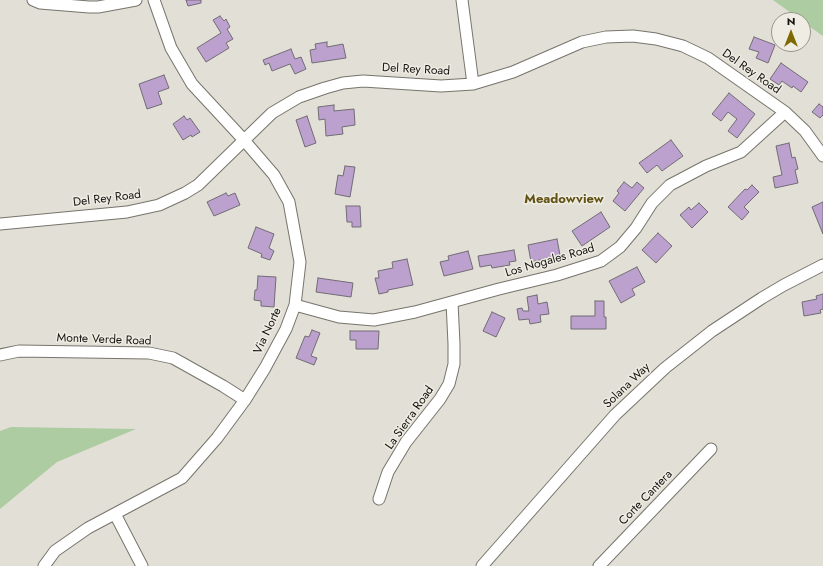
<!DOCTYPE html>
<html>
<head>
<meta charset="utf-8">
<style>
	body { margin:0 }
	#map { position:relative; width:823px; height:566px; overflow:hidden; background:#e2dfd6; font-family:Jost,sans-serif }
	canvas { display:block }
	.north { position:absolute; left:771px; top:12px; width:40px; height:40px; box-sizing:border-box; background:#efede3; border:1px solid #97958e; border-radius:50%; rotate:0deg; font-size:11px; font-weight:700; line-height:16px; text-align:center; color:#13120f }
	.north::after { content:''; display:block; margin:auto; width:14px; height:18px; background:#7e6900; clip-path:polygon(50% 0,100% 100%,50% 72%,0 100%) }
</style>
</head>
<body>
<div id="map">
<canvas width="823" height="566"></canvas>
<div class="north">N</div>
</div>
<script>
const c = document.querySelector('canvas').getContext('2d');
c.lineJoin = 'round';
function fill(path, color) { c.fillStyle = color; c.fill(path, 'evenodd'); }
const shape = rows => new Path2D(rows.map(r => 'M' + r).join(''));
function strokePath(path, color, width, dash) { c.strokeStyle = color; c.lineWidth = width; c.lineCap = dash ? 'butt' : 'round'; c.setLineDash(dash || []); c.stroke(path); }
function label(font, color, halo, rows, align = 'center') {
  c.font = font + ' Jost,sans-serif'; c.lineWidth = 3; c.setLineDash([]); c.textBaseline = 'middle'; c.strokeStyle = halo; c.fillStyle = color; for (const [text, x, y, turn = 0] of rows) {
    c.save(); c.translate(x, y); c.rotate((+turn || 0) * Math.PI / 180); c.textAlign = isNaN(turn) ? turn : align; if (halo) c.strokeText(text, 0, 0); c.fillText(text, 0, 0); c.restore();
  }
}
const green = shape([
	[773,0,823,0,823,36,803,22,803,20,801,20],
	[11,427,136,429,57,462,0,509,0,431]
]);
const building = shape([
	[186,0,201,0,201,3,188,6,186,0],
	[220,16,224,21,226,19,230,27,227,29,233,39,226,43,229,48,206,62,197,48,221,33,213,20,220,16],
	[754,37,775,45,768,63,756,58,759,52,749,49,754,37],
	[327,42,327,47,343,44,346,58,312,63,310,50,316,49,315,44,327,42],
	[291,49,295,59,301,57,306,69,295,74,290,64,272,71,269,63,265,65,263,60,291,49],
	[781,63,808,82,801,92,793,86,792,88,782,81,779,85,770,79,781,63],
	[164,75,169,88,158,92,162,104,147,109,139,84,164,75],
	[729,93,755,114,737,138,728,131,737,119,728,112,721,121,712,114,729,93],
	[819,104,823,107,823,115,820,118,812,112,819,104],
	[334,105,334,111,354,109,355,125,342,127,343,134,326,136,325,119,319,120,318,107,334,105],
	[184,116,187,120,190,118,200,132,192,137,191,135,183,140,173,124,184,116],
	[307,116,316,143,305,147,296,120,307,116],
	[671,140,683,156,662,171,657,165,647,173,639,163,671,140],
	[789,143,792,158,795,157,798,169,795,170,798,183,775,188,773,177,782,175,776,146,789,143],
	[345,166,355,167,350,197,335,194,338,175,343,176,345,166],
	[624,182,632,188,637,182,644,188,625,211,613,201,619,193,617,191,624,182],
	[752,185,759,192,744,207,749,212,742,220,728,207,745,189,747,190,752,185],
	[226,193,228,196,235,193,240,205,214,216,207,202,226,193],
	[823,202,823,234,812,207,823,202],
	[699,203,708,212,692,228,680,215,689,207,691,210,699,203],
	[346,206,360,206,361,227,352,227,352,222,347,222,346,206],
	[601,212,610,227,582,246,572,231,601,212],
	[256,227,274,234,269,248,274,251,270,260,261,257,262,254,248,248,256,227],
	[658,233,672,246,656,263,642,250,658,233],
	[557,239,560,255,531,262,528,245,557,239],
	[514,250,516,261,509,262,510,265,492,268,491,265,480,267,478,256,514,250],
	[468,251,473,269,444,276,440,262,449,260,448,256,468,251],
	[407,259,413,285,388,290,388,292,379,294,375,278,379,278,378,271,393,268,392,262,407,259],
	[637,267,645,282,632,289,635,295,621,303,609,281,637,267],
	[258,276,276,277,274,307,261,306,261,301,254,300,255,290,257,290,258,276],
	[318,278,353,283,351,297,316,292,318,278],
	[823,294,823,309,820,310,821,313,804,316,802,302,817,299,816,296,823,294],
	[537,295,538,304,547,302,549,314,540,315,541,322,530,324,529,319,519,320,517,309,522,308,523,311,529,311,527,297,537,295],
	[595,301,604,301,604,317,606,317,606,329,571,329,571,316,595,316,595,301],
	[492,312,505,318,496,337,483,331,492,312],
	[312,330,320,333,311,356,317,358,314,365,296,358,305,336,309,337,312,330],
	[350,331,379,331,378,349,356,349,356,340,350,340,350,331]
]);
const minor = shape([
	[33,0,40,3,89,7,98,7,136,0],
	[462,0,473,84],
	[0,224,127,212,159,205,185,193,198,185,272,113,299,97,325,88,343,83,363,81,441,86,473,84,513,72,582,42,606,37,633,36,656,39,683,46,708,58,785,112,805,131,823,156],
	[295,305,339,317,374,320,415,312,499,289,557,275,601,261,620,247,636,228,652,203,670,185,706,166,741,152,785,112],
	[0,355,19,351,149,353,173,358,223,386,245,400],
	[379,499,388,472,406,442,440,399,449,384,454,364,454,344,452,302],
	[115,514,142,566],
	[44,566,55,551,88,528,182,478,217,438,245,400,265,368,286,329,295,305,300,262,289,202,274,175,243,139,192,84,171,48,154,0],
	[482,566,615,415,665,368,712,331,762,298,784,285,823,265],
	[599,566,711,449]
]);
const streetNames = [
	["Del Rey Road",416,70,3],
	["Del Rey Road",751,72,35],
	["Del Rey Road",107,199,-7],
	["Los Nogales Road",550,261,-16],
	["Via Norte",268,331,-65],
	["Monte Verde Road",104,340,2],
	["Solana Way",627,386,-44],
	["La Sierra Road",410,418,-55],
	["Corte Cantera",646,498,-46]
];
const neighbourhoodNames = [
	["Meadowview",564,200]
];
fill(green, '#adcca1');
fill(building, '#bca1cf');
strokePath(building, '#716c74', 1);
strokePath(minor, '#76746b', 13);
strokePath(minor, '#fff', 11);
label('12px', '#13120f', '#efede3', streetNames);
label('bold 13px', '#615215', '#efede3', neighbourhoodNames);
</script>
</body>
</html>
